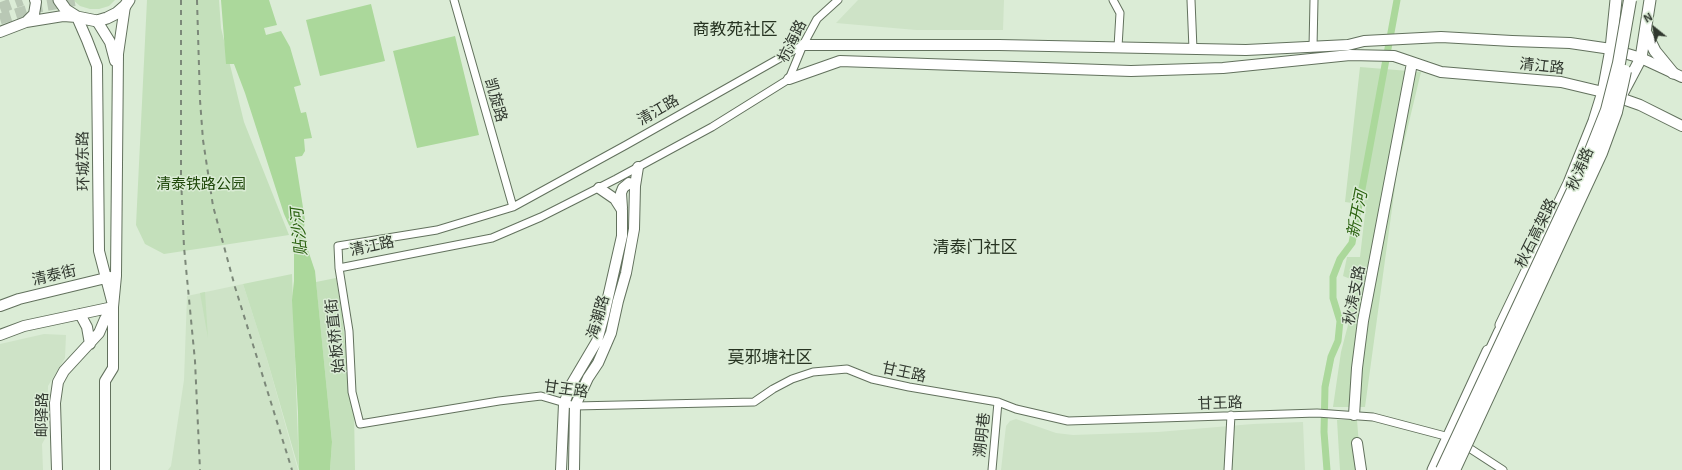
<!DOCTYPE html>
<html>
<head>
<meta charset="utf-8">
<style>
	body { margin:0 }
	#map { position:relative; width:1682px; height:470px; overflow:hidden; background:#dbecd6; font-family:"Exo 2",sans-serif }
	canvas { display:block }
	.north { position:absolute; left:1634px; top:8px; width:40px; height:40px; -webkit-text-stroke:3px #dbecd6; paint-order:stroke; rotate:330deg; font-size:11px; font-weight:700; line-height:16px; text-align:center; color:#31382f }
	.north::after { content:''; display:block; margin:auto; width:14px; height:18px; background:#31382f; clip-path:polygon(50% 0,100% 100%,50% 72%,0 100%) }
</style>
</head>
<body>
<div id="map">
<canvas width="1682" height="470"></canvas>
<div class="north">N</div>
</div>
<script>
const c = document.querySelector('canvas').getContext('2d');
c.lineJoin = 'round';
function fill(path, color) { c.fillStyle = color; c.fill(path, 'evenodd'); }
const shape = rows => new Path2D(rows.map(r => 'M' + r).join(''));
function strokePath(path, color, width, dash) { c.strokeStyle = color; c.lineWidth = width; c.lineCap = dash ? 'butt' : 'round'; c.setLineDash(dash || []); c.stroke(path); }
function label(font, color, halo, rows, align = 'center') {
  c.font = font + ' "Exo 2","Noto Sans SC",sans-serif'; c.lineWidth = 3; c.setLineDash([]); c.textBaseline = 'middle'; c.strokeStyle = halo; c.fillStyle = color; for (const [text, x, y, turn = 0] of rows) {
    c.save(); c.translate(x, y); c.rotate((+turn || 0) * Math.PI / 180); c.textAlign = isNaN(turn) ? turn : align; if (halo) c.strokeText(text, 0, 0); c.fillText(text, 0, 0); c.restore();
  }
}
const built = shape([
	[858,0,1004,0,1003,30,916,30,836,23],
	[243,284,267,359,298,470,168,470,171,466,184,380,187,296],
	[44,334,66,335,65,358,48,386,47,435,42,444,43,470,0,470,0,344],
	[1016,419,1056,433,1073,435,1158,432,1253,424,1303,422,1305,470,1001,470,1006,426,1010,421]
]);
const green = shape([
	[73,0,115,0,109,6,99,9,90,9,80,6],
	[147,0,219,0,221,28,244,122,289,235,164,254,145,244,136,225],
	[1360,67,1421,72,1397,172,1365,407,1333,407,1341,352,1348,325,1346,307,1353,280,1343,276,1347,257,1360,257,1366,205,1345,202],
	[292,274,299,470,267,359,243,284],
	[336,278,342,315,349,381,354,410,355,470,330,470,332,442,316,282],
	[205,292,208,338,200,293],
	[1337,420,1357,420,1361,470,1340,470]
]);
const water = shape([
	[221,0,269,0,277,25,264,28,266,35,281,31,290,47,301,85,294,87,301,113,306,112,312,138,304,139,305,151,302,156,295,157,305,220,303,235,315,271,332,442,330,470,299,470,298,412,292,300,294,281,294,236,284,214,245,93,234,64,226,64],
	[371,4,385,61,320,76,306,20],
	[455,36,479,135,417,148,393,51]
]);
const canal = shape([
	[1327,470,1324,432,1325,387,1331,357,1338,341,1340,321,1333,298,1333,277,1340,259,1352,243,1397,0]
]);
const primaryTunnel = shape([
	[0,8,22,0],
	[0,19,38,7,78,0]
]);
const street = shape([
	[454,0,513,207],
	[1113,0,1120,13,1118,47],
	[1191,0,1193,49],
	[803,45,626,145,513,207,437,230,338,246,339,268,349,331,352,392,360,424,499,401,541,396,575,406,754,402,773,389,792,379,813,372,847,369,872,379,909,387,998,402,1016,409,1068,421,1317,413,1373,417,1449,437],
	[1313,47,1314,0],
	[339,268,492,238,541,217,616,179,712,127,789,79,803,45,817,19,838,0],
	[1463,444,1503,470],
	[992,470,998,402],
	[1228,470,1231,415]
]);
const secondary = shape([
	[97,21,110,42,115,61],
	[26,22,34,14,36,2,35,0],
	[0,32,26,22,63,16,77,17,87,40,97,66,99,251,112,301],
	[803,45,999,45,1246,50,1348,45,1364,41,1441,37,1512,41,1570,43,1611,49,1641,58,1682,77],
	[789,79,840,61,1131,71,1223,68,1350,55,1394,56,1441,72,1561,82,1603,92,1640,105,1682,126],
	[622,208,621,193,623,188,629,183,635,186],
	[0,306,19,299,110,277],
	[80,314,87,327,90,344],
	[0,335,24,326,113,307],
	[1354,415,1357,368,1363,321,1412,63],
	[1357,443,1361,470],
	[57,470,55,403,58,382,64,371,99,333,105,319,113,307],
	[105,470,105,381,113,368,113,307,116,276,118,54,125,6],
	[561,470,564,404,571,385,597,341,604,315,622,236,622,210,615,199,599,188],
	[574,470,575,406,588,378,598,363,611,333,618,301,626,273,634,229,635,186,638,167]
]);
const primary = shape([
	[59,0,66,10,77,17,97,21,107,18,117,13,125,6,129,0],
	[1646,33,1655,51,1673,73],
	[1622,94,1641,58,1650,0],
	[1501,325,1569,183,1594,121,1603,92,1611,49,1616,0],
	[1433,470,1488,351]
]);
const highway = shape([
	[1487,360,1500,332,1509,318]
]);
const rail = shape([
	[181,0,181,177,184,247,195,361,200,470],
	[197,0,200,100,203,140,213,206,235,287,292,470]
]);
const highwayBridge = shape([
	[1442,470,1588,158,1607,110,1619,63,1630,0],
	[1454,470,1601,153,1616,112,1625,71]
]);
const streetNames = [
	["杭海路",792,41,-64],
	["清江路",1542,66,6],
	["凯旋路",496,100,74],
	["清江路",658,110,-30],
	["环城东路",83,161,-91],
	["秋涛路",1580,169,-67],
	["秋石高架路",1536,233,-64],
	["清江路",372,246,-12],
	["清泰街",54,275,-13],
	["秋涛支路",1354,295,-79],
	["海潮路",598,317,-74],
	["始板桥直街",335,336,-96],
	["甘王路",904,372,12],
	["甘王路",566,389,8],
	["甘王路",1220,403,-2],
	["邮驿路",42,415,-89],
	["溯明巷",982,435,-84]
];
const parkNames = [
	["清泰铁路公园",201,184]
];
const waterNames = [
	["新开河",1357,214,-79],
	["贴沙河",299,232,-95]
];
const quarterNames = [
	["商教苑社区",735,29],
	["清泰门社区",975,247],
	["莫邪塘社区",770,357]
];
fill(built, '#cee3c7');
fill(green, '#c4e0bb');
fill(water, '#abd89b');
strokePath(canal, '#abd89b', 7);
strokePath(primaryTunnel, '#b9c8b5', 11, [11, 5.5]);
strokePath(street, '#62715d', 9);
strokePath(secondary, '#62715d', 12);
strokePath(primary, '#62715d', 13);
strokePath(highway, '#62715d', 14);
strokePath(street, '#fff', 7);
strokePath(secondary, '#fff', 10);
strokePath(primary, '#fff', 11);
strokePath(highway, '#fff', 12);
strokePath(rail, '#7c8879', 2, [5, 5]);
strokePath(highwayBridge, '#62715d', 14, []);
strokePath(highwayBridge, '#fff', 12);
label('15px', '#31382f', '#dbecd6', streetNames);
label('15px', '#1f480a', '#dbecd6', parkNames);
label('italic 16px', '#2b6210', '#dbecd6', waterNames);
label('17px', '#273422', '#dbecd6', quarterNames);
</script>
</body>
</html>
